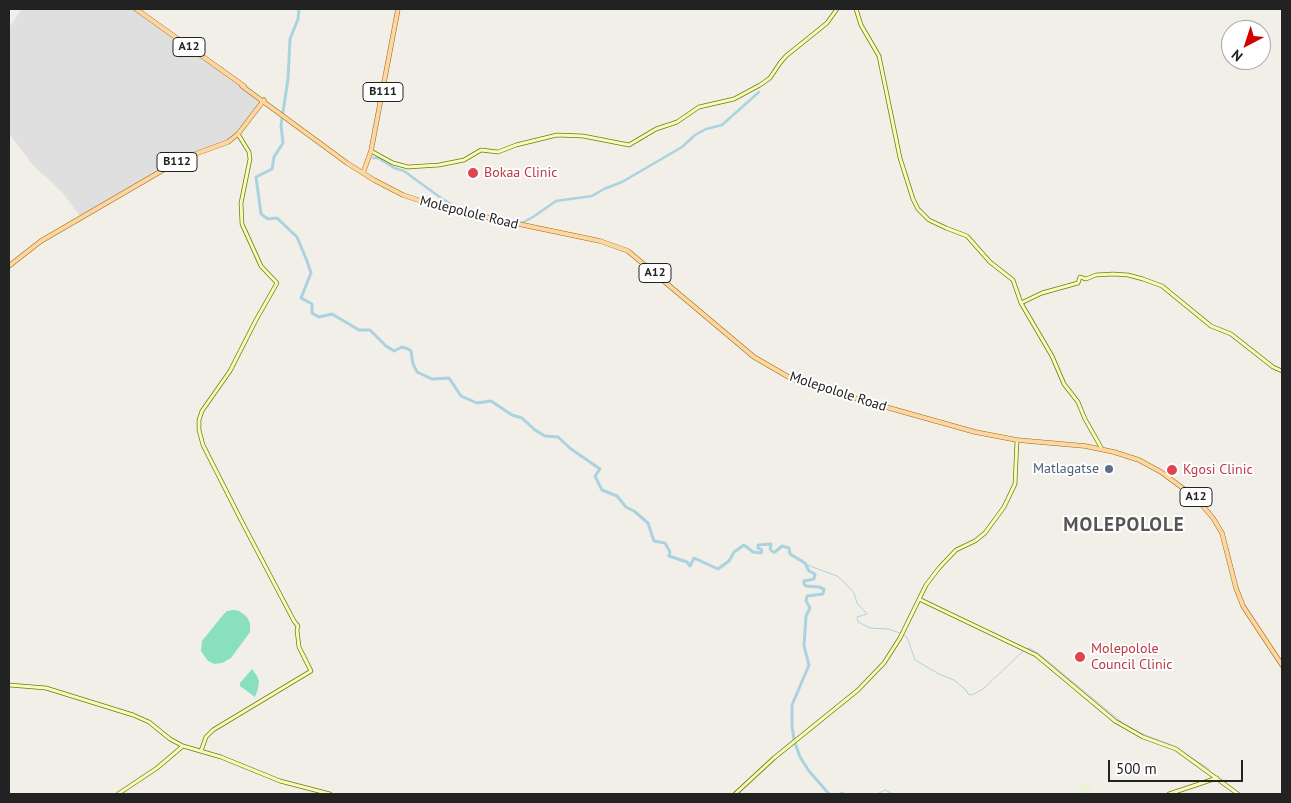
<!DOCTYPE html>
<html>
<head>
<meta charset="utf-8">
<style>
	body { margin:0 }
	#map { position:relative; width:1291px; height:803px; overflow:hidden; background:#f2efe9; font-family:"PT Sans",sans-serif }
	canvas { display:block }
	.frame { position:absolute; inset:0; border:10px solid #222; pointer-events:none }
	.north { position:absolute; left:1221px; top:20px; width:50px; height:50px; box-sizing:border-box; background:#fff; border:1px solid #a7a7a7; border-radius:50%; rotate:220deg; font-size:14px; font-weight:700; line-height:20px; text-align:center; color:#222 }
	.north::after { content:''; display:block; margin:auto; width:18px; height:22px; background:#d40000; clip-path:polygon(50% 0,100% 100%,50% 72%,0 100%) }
	.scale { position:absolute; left:1108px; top:760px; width:135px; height:22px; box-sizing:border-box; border:2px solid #222; border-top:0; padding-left:6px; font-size:15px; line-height:18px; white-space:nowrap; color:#222; -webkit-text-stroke:4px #fff; paint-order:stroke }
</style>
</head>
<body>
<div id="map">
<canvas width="1291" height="803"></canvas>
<div class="frame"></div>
<div class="north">N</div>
<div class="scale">500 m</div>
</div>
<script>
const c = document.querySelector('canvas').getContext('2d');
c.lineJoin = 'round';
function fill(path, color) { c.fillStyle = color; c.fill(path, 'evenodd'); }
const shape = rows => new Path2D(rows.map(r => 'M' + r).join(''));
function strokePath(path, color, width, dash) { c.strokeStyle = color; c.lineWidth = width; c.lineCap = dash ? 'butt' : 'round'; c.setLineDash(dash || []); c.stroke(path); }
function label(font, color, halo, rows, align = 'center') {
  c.font = font + ' "PT Sans",sans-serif'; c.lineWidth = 4; c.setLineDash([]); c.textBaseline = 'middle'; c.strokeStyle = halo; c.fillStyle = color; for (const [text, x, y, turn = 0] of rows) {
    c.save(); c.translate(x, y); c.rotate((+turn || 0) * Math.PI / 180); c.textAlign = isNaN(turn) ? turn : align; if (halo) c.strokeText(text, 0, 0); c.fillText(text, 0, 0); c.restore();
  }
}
const residential = shape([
	[22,9,136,9,264,100,238,134,228,142,192,155,81,217,62,192,33,165,10,135,9,28]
]);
const farmland = shape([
	[1081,783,1091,786,1090,794,1078,794]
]);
const pitch = shape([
	[234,610,239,611,247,617,250,623,250,632,231,658,222,663,214,664,208,661,201,651,202,641,223,615,227,611],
	[252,669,257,676,259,681,258,689,255,697,240,686,240,683]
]);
const stream = shape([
	[805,563,807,565,837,576,846,584,854,593,857,603,867,614,857,617,858,622,870,628,888,629,900,633,907,637,915,660,939,674,954,680,966,690,968,694,972,695,983,689,1020,654,1029,648,1039,654,1125,725,1145,735,1174,746,1209,769],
	[879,793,885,790,893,794],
	[837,794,843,792,845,794],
	[875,794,879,794]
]);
const canal = shape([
	[373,158,378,158,394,168,404,171,441,198,454,206,472,213],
	[483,215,504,219],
	[512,221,522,223,533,217,556,201,592,196,604,189,622,182,682,147,695,135,706,129,722,125,759,92]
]);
const river = shape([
	[299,9,298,19,290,39,288,79,281,125,283,143,274,157,272,169,256,177,261,214,268,219,277,218,297,237,307,261,311,273,301,298,312,304,312,313,319,317,332,314,359,330,370,330,386,346,394,351,402,347,408,349,411,351,413,364,417,372,432,379,449,378,461,396,477,403,491,401,512,415,522,418,535,430,545,436,558,437,571,449,600,469,595,476,602,490,617,496,626,507,634,511,648,523,654,541,665,543,670,552,669,556,687,562,690,566,694,558,718,569,729,561,734,552,744,545,753,552,761,553,762,550,758,548,758,545,771,544,770,549,773,552,775,552,782,546,789,548,790,554,805,563,809,571,815,574,814,579,804,581,804,584,806,586,819,587,824,589,823,594,807,596,806,601,810,608,806,616,804,646,809,665,792,705,792,726,794,740,800,757,809,771,829,794]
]);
const secondary = shape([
	[856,9,861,25,879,56,900,158,913,199,918,209,929,220,946,228,967,236,990,262,1013,280,1021,303,1052,356,1064,384,1078,402,1085,419,1102,449],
	[371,151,393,163,408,167,439,165,464,160,481,150,498,152,516,145,557,135,583,136,629,145,656,129,677,122,699,107,734,99,760,85,770,78,780,63,786,56,827,23,837,9],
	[1021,303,1042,293,1078,283,1080,277,1086,279,1096,275,1113,274,1128,275,1143,279,1162,286,1211,326,1231,334,1273,367,1282,371],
	[919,599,1036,655,1115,721,1143,737,1176,749,1238,794],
	[9,685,46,688,133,715,149,722,170,739,183,746,221,757,280,781,330,794],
	[201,751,206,737,213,730,311,671,299,647,297,630,298,626,294,621,241,520,203,445,199,430,199,420,202,411,230,371,256,320,277,283,261,266,242,224,241,203,250,159,249,152,238,134],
	[118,794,157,768,183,746],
	[735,794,774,758,858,690,884,663,900,638,926,585,939,568,956,550,975,541,985,533,1004,507,1015,484,1017,440],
	[1169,794,1217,778]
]);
const primary = shape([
	[136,9,244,86],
	[242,86,347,163,374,180,403,195,442,208,600,241,628,251,754,357,792,379,818,388,975,432,1017,440,1085,446,1114,452,1139,460,1161,472,1196,498,1213,518,1222,533,1236,588,1243,606,1282,665],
	[363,173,371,151,398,9],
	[9,266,41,241,170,166,187,157,228,142,238,134,264,100]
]);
const markers = [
	[473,173,6,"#e0444e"],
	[1109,469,5,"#5c6f8a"],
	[1172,470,6,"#e0444e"],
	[1080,657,6,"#e0444e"]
];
const shields = [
	[189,47,32],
	[383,92,40],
	[177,162,40],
	[655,273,32],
	[1196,497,32]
];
const shieldNames = [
	["A12",189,47],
	["B111",383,92],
	["B112",177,162],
	["A12",655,273],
	["A12",1196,497]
];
const healthNames = [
	["Bokaa Clinic",484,173],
	["Kgosi Clinic",1183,470],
	["Molepolole",1091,649],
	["Council Clinic",1091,665]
];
const streetNames = [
	["Molepolole Road",469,213,14],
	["Molepolole Road",838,392,18]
];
const serviceNames = [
	["Matlagatse",1099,469]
];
const districtNames = [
	["MOLEPOLOLE",1124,526]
];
fill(residential, '#e0dfdf');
fill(farmland, '#eef0d5');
fill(pitch, '#88e0be');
strokePath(stream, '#aad3df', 1);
strokePath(canal, '#aad3df', 2.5);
strokePath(river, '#aad3df', 3);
strokePath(secondary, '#707d05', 4.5);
strokePath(primary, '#a06b00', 5);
strokePath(secondary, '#f7fabf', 3);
strokePath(primary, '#fcd6a4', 4);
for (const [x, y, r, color] of markers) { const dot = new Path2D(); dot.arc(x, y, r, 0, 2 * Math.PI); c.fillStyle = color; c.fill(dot); strokePath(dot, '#fff', 2); }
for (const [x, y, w] of shields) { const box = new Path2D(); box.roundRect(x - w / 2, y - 9.5, w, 19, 4); c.fillStyle = '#fff'; c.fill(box); strokePath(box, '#222', 1); }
label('bold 12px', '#222', null, shieldNames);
label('14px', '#be3a42', '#fff', healthNames, 'left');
label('14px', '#222', '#fff', streetNames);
label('14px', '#4e5e75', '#fff', serviceNames, 'right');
c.letterSpacing = '1px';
label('bold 19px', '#555', '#fff', districtNames);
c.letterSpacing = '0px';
</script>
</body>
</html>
